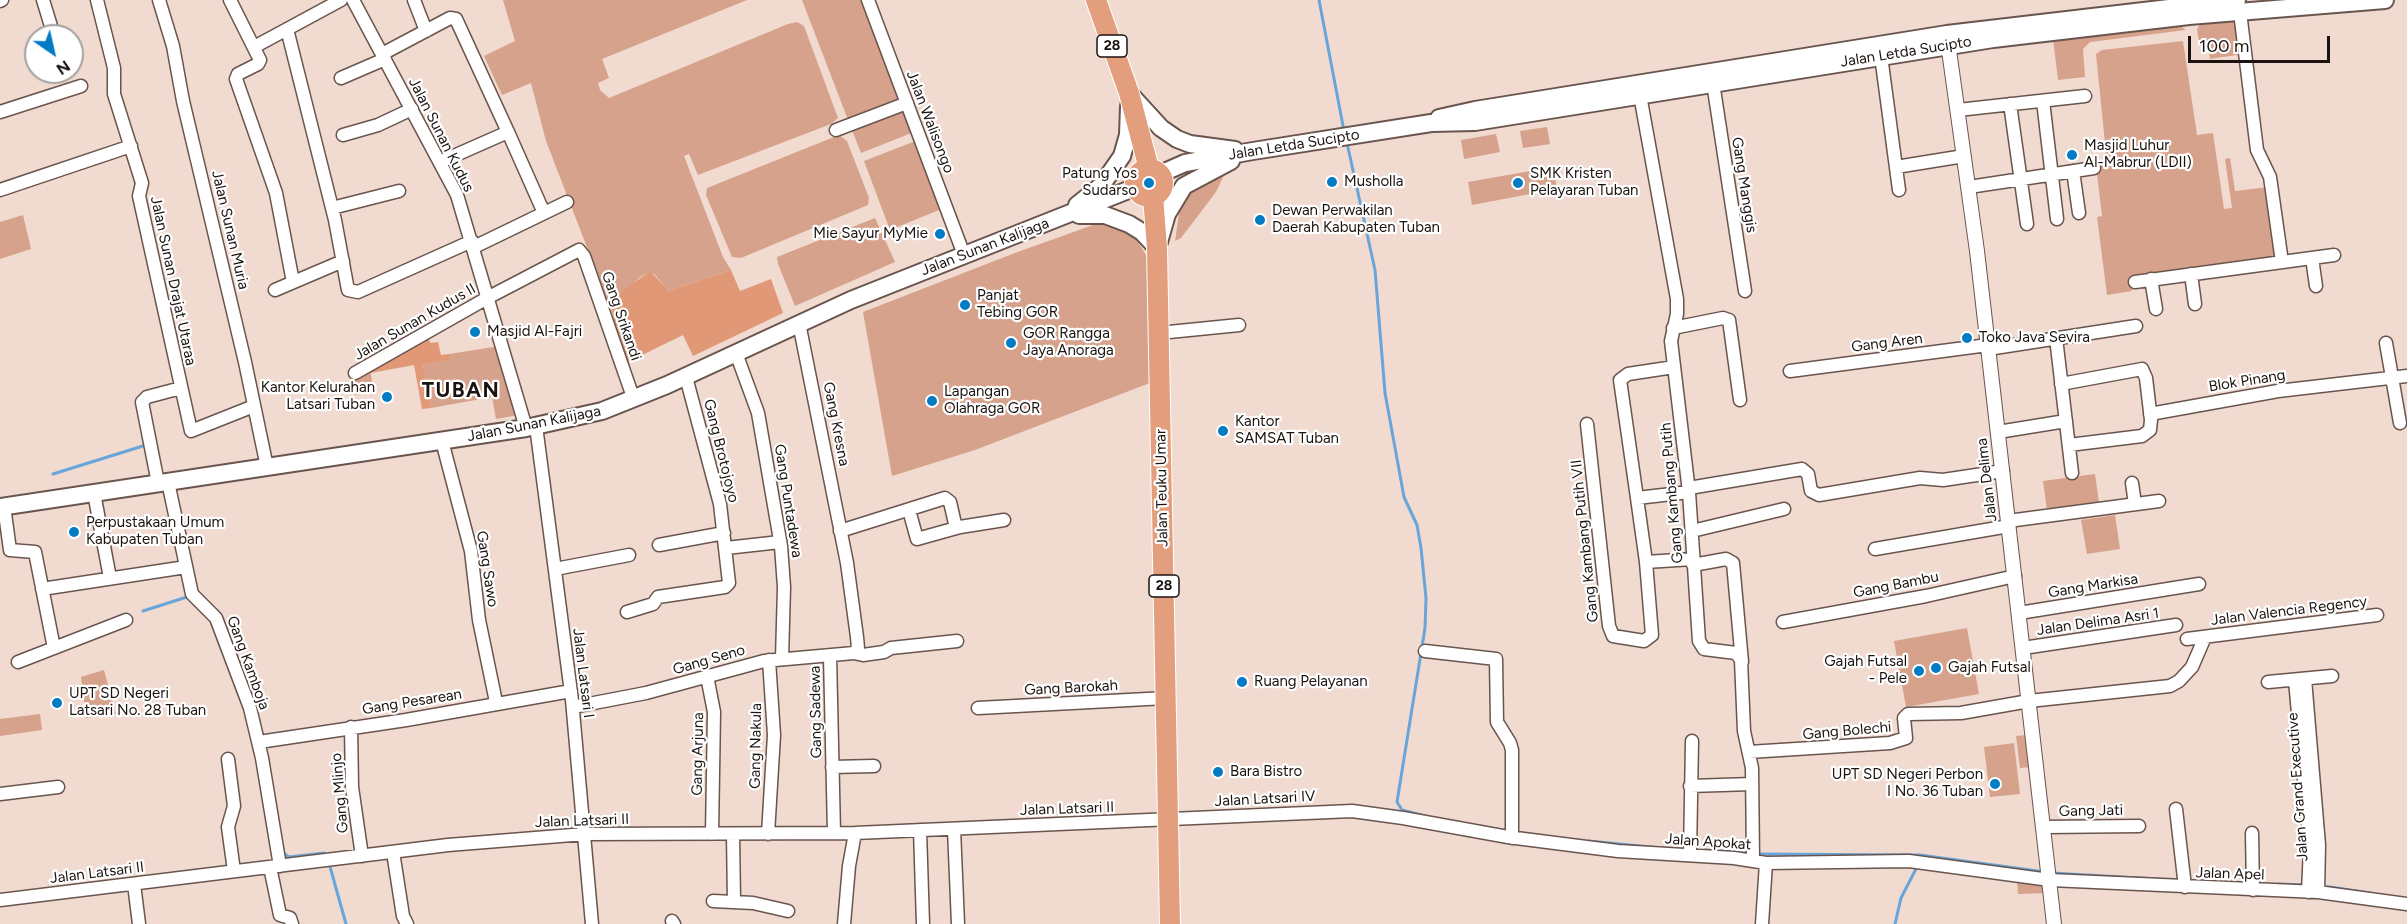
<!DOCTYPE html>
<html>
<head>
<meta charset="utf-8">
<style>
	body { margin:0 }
	#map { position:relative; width:2407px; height:924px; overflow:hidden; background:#f1dad0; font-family:Figtree,sans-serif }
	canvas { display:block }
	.north { position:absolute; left:24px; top:24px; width:60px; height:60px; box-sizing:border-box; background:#fff; border:2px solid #a3a19f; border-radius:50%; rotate:146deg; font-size:16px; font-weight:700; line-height:24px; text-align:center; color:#1a130f }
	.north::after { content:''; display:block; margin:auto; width:21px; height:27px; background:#007bc4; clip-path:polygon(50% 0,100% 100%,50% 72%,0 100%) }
	.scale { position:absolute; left:2188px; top:36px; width:142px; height:27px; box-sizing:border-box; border:3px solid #1a130f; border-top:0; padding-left:8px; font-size:18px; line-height:21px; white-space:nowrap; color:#1a130f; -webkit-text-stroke:4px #fff; paint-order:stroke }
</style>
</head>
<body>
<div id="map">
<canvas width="2407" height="924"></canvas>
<div class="north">N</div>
<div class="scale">100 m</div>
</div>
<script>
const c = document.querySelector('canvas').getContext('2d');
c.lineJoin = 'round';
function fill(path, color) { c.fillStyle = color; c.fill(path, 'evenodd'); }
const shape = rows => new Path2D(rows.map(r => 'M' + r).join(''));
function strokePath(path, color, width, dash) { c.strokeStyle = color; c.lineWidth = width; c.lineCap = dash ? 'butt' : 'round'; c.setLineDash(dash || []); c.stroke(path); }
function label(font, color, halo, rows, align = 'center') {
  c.font = font + ' Figtree,sans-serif'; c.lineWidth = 4.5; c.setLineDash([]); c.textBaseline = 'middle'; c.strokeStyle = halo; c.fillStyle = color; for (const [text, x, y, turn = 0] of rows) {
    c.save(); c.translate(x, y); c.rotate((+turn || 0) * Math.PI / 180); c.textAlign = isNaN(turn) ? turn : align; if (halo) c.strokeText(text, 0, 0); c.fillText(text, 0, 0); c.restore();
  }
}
const green = shape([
	[503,0,747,0,602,59,609,78,598,83,600,90,609,98,788,24,797,22,804,26,838,118,831,124,698,175,689,154,684,156,723,257,731,270,669,291,654,274,649,272,640,277,610,307,546,141,531,83,502,95,484,56,515,41],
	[802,0,863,0,902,100,848,120],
	[2238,19,2243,54,2210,59,2208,47,2199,42,2197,29,2201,23],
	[2179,25,2186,30,2090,42,2083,49,2085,77,2058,80,2053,39],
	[2183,41,2197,135,2213,133,2224,209,2232,208,2225,159,2230,158,2235,191,2269,187,2279,260,2130,279,2132,291,2107,295,2097,217,2102,216,2096,165,2107,163,2096,54,2102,50],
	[904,106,914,132,861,153,851,128],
	[1547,127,1550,144,1523,148,1520,131],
	[1496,134,1500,152,1464,159,1461,140],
	[839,135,847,141,869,198,868,205,741,258,732,257,706,195,707,188],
	[918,140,944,208,890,230,864,161],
	[1553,167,1557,189,1472,205,1468,182],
	[1224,175,1216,192,1181,238,1175,241,1180,207,1189,192],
	[23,215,31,249,0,259,0,222],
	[875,218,895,262,795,306,778,264,777,257],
	[1106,223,1136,238,1147,257,1155,381,975,450,892,476,863,312,1015,253,1093,225],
	[500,346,519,415,496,419,492,397,431,408,423,365,449,360,449,354],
	[370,368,372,382,364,383,366,393,355,395,352,378],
	[2095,474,2099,503,2047,510,2043,481],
	[2115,515,2120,549,2087,554,2081,520],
	[1967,628,1979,694,1906,707,1894,641],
	[104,670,116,714,86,718,81,677],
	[40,714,42,730,0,736,0,719],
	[2027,735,2031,767,2020,768,2016,736],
	[2014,743,2020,794,1990,797,1984,747],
	[2017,878,2042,882,2048,893,2018,894]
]);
const forest = shape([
	[731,270,740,291,771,279,783,313,693,356,683,335,624,364,609,322,614,320,610,304,621,292,650,271,669,291],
	[428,334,430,343,438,342,441,355,449,354,450,360,423,365,431,408,422,409,414,365,371,373,370,368]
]);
const stream = shape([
	[1319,0,1344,131],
	[1347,143,1375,270,1385,393,1404,497,1417,525,1421,548,1426,598,1425,628,1397,802,1402,810,1425,816],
	[53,474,146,445],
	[202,597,218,613],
	[143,611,190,596],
	[265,747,268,760],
	[1589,841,1660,848],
	[1705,850,1749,853],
	[282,852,289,857,324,853,327,857],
	[1756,854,1920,855,2045,872],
	[329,863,346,924],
	[2052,873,2174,880],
	[2279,884,2304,885],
	[2323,886,2370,893],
	[1895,924,1901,898,1918,865]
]);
const minor = shape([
	[43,0,54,36],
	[97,0,114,68,114,94,142,183,139,196,191,431,254,406],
	[159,0,173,46,183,101,245,362,267,467],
	[230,0,260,60,258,64,238,74,236,79,276,193,293,282],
	[353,0,457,195,526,428],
	[414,0,426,31],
	[868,0,964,255],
	[0,1,2,0],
	[2240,12,2257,150,2270,177,2282,262],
	[287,29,335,220,348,290,358,292,472,241],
	[254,47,341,0],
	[382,54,450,18,456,19,508,132],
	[1881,56,1899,190],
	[341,78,385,59],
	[1713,83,1745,291],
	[1640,95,1677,299,1677,314,1671,341,1689,492,1699,641,1704,649,1736,653,1741,660,1744,731,1752,768,1753,859],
	[2043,101,2057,219],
	[2010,104,2027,224],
	[1958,110,2085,96],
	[0,112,81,86],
	[836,130,907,103],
	[343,135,378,125,412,109],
	[440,162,508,132,544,213],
	[1896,167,1964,156],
	[2073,171,2079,213],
	[1969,187,2094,168],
	[0,190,131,146],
	[332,208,399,191],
	[474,247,567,202],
	[2312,258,2316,286],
	[2191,274,2195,304],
	[2151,279,2156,309],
	[2135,282,2334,255],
	[275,290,343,261],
	[799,323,847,563,857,637,858,648,854,653],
	[1673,328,1723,318,1729,320,1740,400],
	[1159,333,1239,325],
	[2056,338,2072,473],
	[2386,343,2400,423],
	[1988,349,2136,326],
	[736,353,758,413,781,546,784,587,782,659],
	[1790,371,1988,345],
	[355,373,489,297,579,250,584,256,634,400],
	[2061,384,2142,369,2146,378,2151,420,2150,430,2142,436,2069,445],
	[2150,414,2278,391,2407,376],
	[1587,424,1609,626,1613,636,1644,641,1652,635,1646,562,1693,559],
	[536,426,572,700,592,924],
	[1998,432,2066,421],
	[442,441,471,551,479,620,496,702],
	[168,482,192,594,216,618,250,708,262,758,280,866],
	[158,483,142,402,147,397,181,388],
	[2132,483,2135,504],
	[1689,488,1802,469,1808,474,1811,491,1819,495,1920,478,1943,480,2003,471],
	[94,493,110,578],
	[1637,498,1620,380,1628,374,1674,367],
	[4,506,10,550,35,552,54,648],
	[909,510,917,539,960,527,1004,520],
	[2008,521,2159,501],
	[840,531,945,498,950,502,956,528],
	[1692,531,1784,509],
	[659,545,724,533],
	[726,548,780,542],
	[1875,549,2009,526],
	[1646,562,1637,498,1689,492],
	[1693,565,1726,559,1733,563,1742,662],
	[555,569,629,555],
	[42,589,186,567],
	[627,612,653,604,658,597,725,587,729,583,720,504,686,377],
	[2019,613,2199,584],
	[1783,622,1926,596,2015,576],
	[2187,639,2377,615],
	[2023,648,2176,625],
	[1425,651,1496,659,1497,722,1510,743,1512,750,1512,838],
	[830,656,834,833],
	[18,662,126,620],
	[707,676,714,712,712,834],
	[2305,679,2319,845,2318,892],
	[2295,680,2310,848,2308,892],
	[2268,682,2332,676],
	[573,707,646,693,764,661,854,653,863,655,884,652,891,648,957,641],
	[978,708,1166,698],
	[351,727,352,787,362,856],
	[259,742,406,720,571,691],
	[1749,752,1890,743,1906,738,1904,718,1908,714,1961,713,2029,701,2170,686,2179,681,2192,667,2205,637],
	[228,759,234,806,228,827,234,871],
	[832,767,874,766],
	[1690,786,1752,784],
	[0,794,58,787],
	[2176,809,2185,887],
	[2044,827,2139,826],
	[954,829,958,924],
	[920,830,923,924],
	[2252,833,2253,890],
	[733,834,734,902],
	[768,834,774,735,769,660],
	[393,852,403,916,407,924],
	[1690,855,1692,741],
	[270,867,280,915,290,918,292,924],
	[134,884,139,924],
	[0,900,448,845,585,834,855,833,1352,811,1403,818,1508,837,1618,851,1734,858,1766,863,1909,861,2050,880,2318,892,2407,904],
	[713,901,753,903,788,911],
	[672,921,674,924],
	[844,924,849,866,855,833],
	[1762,924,1766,863]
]);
const tertiary = shape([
	[1947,36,1977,251,2054,924]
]);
const secondary = shape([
	[1129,93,1161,128,1177,139,1190,144,1235,150],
	[1439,118,1475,110,1947,34,2237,0],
	[1160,174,1185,163,1253,151,1431,123,1475,122,1993,39,2189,16,2385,0],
	[1077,205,1101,186,1122,156,1128,135,1129,106],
	[1079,215,1105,215,1129,224,1142,232,1157,248],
	[1159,242,1167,214,1184,186,1231,161],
	[0,507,526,428,602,411,667,385,851,300,1136,187]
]);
const trunk = shape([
	[1096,0,1129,93,1149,169],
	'1135 183a14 14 0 1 1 28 0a14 14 0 1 1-28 0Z',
	[1153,196,1157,248,1170,924]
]);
const markers = [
	[2072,155,6,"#007bc4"],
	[1332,182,6,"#007bc4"],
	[1149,183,6,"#007bc4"],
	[1518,183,6,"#007bc4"],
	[1260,220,6,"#007bc4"],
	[940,234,6,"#007bc4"],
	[965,305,6,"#007bc4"],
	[475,332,6,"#007bc4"],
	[1967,338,6,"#007bc4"],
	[1011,343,6,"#007bc4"],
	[387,397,6,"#007bc4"],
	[932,401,6,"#007bc4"],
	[1223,431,6,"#007bc4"],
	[74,532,6,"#007bc4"],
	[1936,668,6,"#007bc4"],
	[1919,671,6,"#007bc4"],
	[1242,682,6,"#007bc4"],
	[57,703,6,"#007bc4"],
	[1218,772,6,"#007bc4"],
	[1995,784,6,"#007bc4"]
];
const shields = [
	[1112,46,30],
	[1164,586,30]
];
const shieldNames = [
	["28",1112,46],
	["28",1164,586]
];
const streetNames = [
	["Jalan Letda Sucipto",1906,52,-9],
	["Jalan Walisongo",930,122,69],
	["Jalan Sunan Kudus",441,135,63],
	["Jalan Letda Sucipto",1294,145,-9],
	["Gang Manggis",1744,185,81],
	["Jalan Sunan Muria",230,230,77],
	["Jalan Sunan Kalijaga",985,247,-21],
	["Jalan Sunan Drajat Utaraa",173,281,78],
	["Gang Srikandi",621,316,71],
	["Jalan Sunan Kudus II",415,322,-30],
	["Gang Aren",1887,343,-7],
	["Blok Pinang",2247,381,-9],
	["Jalan Sunan Kalijaga",534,424,-11],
	["Gang Kresna",836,424,79],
	["Gang Brotojoyo",721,451,76],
	["Jalan Delima",1987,480,-97],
	["Jalan Teuku Umar",1162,488,-91],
	["Gang Kambang Putih",1672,493,-95],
	["Gang Puntadewa",788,501,81],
	["Gang Kambang Putih VII",1585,541,-96],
	["Gang Sawo",487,569,81],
	["Gang Bambu",1896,585,-11],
	["Gang Markisa",2093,586,-9],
	["Jalan Valencia Regency",2289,611,-7],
	["Jalan Delima Asri 1",2098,622,-8],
	["Gang Seno",709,660,-16],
	["Gang Kamboja",248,663,70],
	["Jalan Latsari I",583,673,83],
	["Gang Barokah",1071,688,-3],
	["Gang Pesarean",412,702,-9],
	["Gang Sadewa",816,712,-91],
	["Gang Bolechi",1847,731,-5],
	["Gang Nakula",756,746,-89],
	["Gang Arjuna",698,754,-89],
	["Jalan Grand Executive",2298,787,-94],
	["Gang Mlinjo",340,793,-95],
	["Jalan Latsari IV",1265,799,-3],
	["Jalan Latsari II",1067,809,-2],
	["Gang Jati",2091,811,-1],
	["Jalan Latsari II",582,821,-2],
	["Jalan Apokat",1708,842,4],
	["Jalan Latsari II",97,873,-7],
	["Jalan Apel",2230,874,2]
];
const poiNames = [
	["Masjid Luhur",2084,146],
	["Al-Mabrur (LDII)",2084,163],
	["Patung Yos",1137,174,"right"],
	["Sudarso",1137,191,"right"],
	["SMK Kristen",1530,174],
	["Pelayaran Tuban",1530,191],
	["Musholla",1344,182],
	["Dewan Perwakilan",1272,211],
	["Daerah Kabupaten Tuban",1272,228],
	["Mie Sayur MyMie",928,234,"right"],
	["Panjat",977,296],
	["Tebing GOR",977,313],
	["Masjid Al-Fajri",487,332],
	["GOR Rangga",1023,334],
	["Jaya Anoraga",1023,351],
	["Toko Java Sevira",1979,338],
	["Kantor Kelurahan",375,388,"right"],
	["Latsari Tuban",375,405,"right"],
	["Lapangan",944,392],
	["Olahraga GOR",944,409],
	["Kantor",1235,422],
	["SAMSAT Tuban",1235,439],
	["Perpustakaan Umum",86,523],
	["Kabupaten Tuban",86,540],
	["Gajah Futsal",1907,662,"right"],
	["- Pele",1907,679,"right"],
	["Gajah Futsal",1948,668],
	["Ruang Pelayanan",1254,682],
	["UPT SD Negeri",69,694],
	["Latsari No. 28 Tuban",69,711],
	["Bara Bistro",1230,772],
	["UPT SD Negeri Perbon",1983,775,"right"],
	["I No. 36 Tuban",1983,792,"right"]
];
const districtNames = [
	["TUBAN",461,391]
];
fill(green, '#d6a28b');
fill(forest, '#e19877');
strokePath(stream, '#68a5d9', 3);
strokePath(minor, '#69554d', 15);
strokePath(tertiary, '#69554d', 16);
strokePath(secondary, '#69554d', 20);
strokePath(trunk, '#fff', 22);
strokePath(minor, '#fff', 12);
strokePath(tertiary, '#fff', 14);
strokePath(secondary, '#fff', 16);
strokePath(trunk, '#e39e7e', 20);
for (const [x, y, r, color] of markers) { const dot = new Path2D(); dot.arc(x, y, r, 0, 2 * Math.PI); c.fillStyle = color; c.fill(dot); strokePath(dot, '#fff', 2); }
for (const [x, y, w] of shields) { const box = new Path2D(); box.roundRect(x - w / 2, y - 11, w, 22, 4.5); c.fillStyle = '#fff'; c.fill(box); strokePath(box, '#1a130f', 1.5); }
label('bold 14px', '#1a130f', null, shieldNames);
label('15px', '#1a130f', '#fff', streetNames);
label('15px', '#1a130f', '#fff', poiNames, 'left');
c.letterSpacing = '1.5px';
label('bold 21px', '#1a130f', '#fff', districtNames);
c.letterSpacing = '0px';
</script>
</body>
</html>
